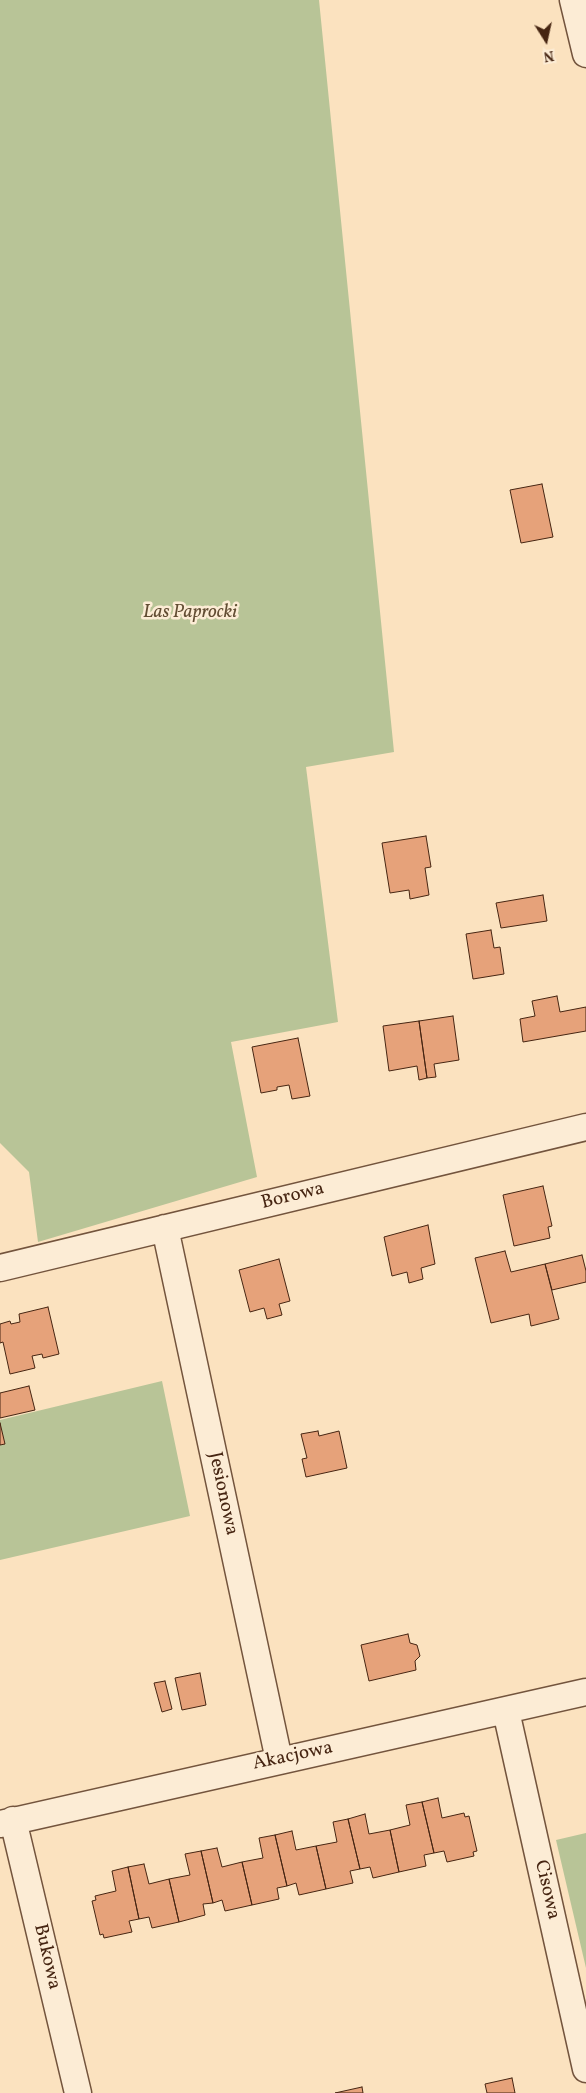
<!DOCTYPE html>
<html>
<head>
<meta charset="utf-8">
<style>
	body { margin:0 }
	#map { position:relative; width:586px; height:2093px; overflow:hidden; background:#fbe2bf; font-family:Vollkorn,serif }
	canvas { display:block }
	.north { position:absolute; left:521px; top:15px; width:50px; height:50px; -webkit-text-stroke:4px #fcecd5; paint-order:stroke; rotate:170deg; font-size:14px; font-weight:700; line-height:20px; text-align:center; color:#462512 }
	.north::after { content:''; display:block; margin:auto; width:18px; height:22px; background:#462512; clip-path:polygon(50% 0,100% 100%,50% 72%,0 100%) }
</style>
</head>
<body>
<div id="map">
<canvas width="586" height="2093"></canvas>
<div class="north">N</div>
</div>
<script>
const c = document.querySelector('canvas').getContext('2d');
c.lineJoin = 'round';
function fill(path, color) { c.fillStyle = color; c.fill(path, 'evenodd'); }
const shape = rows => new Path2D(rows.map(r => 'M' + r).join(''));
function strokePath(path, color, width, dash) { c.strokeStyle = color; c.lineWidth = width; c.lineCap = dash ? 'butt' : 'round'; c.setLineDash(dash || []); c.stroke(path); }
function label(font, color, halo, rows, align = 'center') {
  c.font = font + ' Vollkorn,serif'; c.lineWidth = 5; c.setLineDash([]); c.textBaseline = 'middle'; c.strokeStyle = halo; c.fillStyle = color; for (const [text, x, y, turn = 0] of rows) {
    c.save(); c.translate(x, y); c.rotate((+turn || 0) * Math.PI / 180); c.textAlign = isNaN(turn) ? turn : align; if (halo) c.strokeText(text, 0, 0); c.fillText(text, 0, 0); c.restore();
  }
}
const green = shape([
	[0,0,319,0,394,752,306,767,338,1022,231,1042,257,1177,38,1242,29,1172,0,1143],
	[162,1381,190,1516,0,1560,0,1420],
	[586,1833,586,1968,556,1840]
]);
const building = shape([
	[542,484,553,537,521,543,510,490,542,484],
	[426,836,431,867,425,868,429,895,410,899,409,890,390,893,382,843,426,836],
	[543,895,547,921,501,928,496,903,543,895],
	[491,930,494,948,500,947,504,974,473,979,466,934,491,930],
	[557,996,560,1012,586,1007,586,1031,523,1042,520,1019,535,1016,532,1001,557,996],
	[453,1016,459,1060,434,1064,436,1077,427,1078,419,1021,453,1016],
	[419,1021,427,1078,419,1080,417,1066,389,1071,383,1026,419,1021],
	[298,1038,310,1096,292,1099,289,1085,277,1087,277,1090,261,1093,252,1047,298,1038],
	[543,1186,552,1226,548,1227,550,1238,514,1246,503,1195,543,1186],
	[428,1225,435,1264,421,1268,423,1279,409,1283,407,1272,392,1276,384,1237,428,1225],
	[505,1251,511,1272,545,1264,559,1319,531,1326,529,1314,491,1323,475,1258,505,1251],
	[582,1255,586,1271,586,1282,552,1290,545,1264,582,1255],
	[279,1259,290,1301,279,1304,282,1315,267,1319,264,1308,250,1312,239,1270,279,1259],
	[48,1307,59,1354,43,1358,42,1354,32,1356,35,1368,10,1374,3,1342,0,1343,0,1324,10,1321,11,1324,20,1322,19,1314,48,1307],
	[29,1386,35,1410,0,1418,0,1393,29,1386],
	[0,1423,5,1444,0,1445,0,1423],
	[318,1431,319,1436,339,1431,347,1468,306,1477,302,1459,307,1458,301,1434,318,1431],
	[408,1634,410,1643,417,1645,420,1656,415,1661,416,1670,369,1681,361,1645,408,1634],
	[200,1673,206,1705,182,1710,175,1678,200,1673],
	[165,1681,172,1709,162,1712,154,1683,165,1681],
	[438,1798,442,1818,464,1813,465,1817,469,1816,477,1851,473,1852,474,1856,447,1862,444,1851,434,1853,422,1802,438,1798],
	[422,1802,434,1853,424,1855,426,1866,399,1872,390,1830,410,1825,406,1805,422,1802],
	[365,1814,369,1834,390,1830,399,1872,373,1878,370,1867,360,1869,348,1819,365,1814],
	[348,1819,360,1869,350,1871,353,1883,326,1889,316,1846,337,1842,333,1822,348,1819],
	[292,1831,296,1850,316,1846,326,1889,299,1895,296,1883,287,1886,275,1835,292,1831],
	[275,1835,287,1886,277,1888,279,1899,252,1905,242,1862,263,1858,259,1838,275,1835],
	[217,1848,222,1867,242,1862,252,1905,225,1911,222,1900,213,1903,201,1851,217,1848],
	[201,1851,213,1903,203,1904,205,1915,179,1922,169,1879,190,1875,185,1854,201,1851],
	[144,1864,149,1884,169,1879,179,1922,152,1928,149,1917,139,1919,128,1867,144,1864],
	[128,1867,139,1919,129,1921,132,1932,104,1938,103,1934,100,1935,92,1901,96,1900,95,1896,116,1891,112,1871,128,1867],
	[512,2078,515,2093,487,2093,485,2084,512,2078],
	[362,2087,363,2093,335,2093,362,2087]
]);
const street = shape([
	[573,0,586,54],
	[165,1228,279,1760],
	[0,1268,586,1127],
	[506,1711,586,2069],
	[13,1820,78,2093],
	[0,1824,586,1692]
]);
const parkNames = [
	["Las Paprocki",190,614]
];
const streetNames = [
	["Borowa",293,1197,-14],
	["Jesionowa",222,1494,78],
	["Akacjowa",293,1757,-12],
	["Cisowa",546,1890,77],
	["Bukowa",46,1957,77]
];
fill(green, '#b8c497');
fill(building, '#e6a27a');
strokePath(building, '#462512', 1);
strokePath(street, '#73543d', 29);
strokePath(street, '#fcecd5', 26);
label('italic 19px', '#624d33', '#fcecd5', parkNames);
label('19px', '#462512', '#fcecd5', streetNames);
</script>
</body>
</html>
